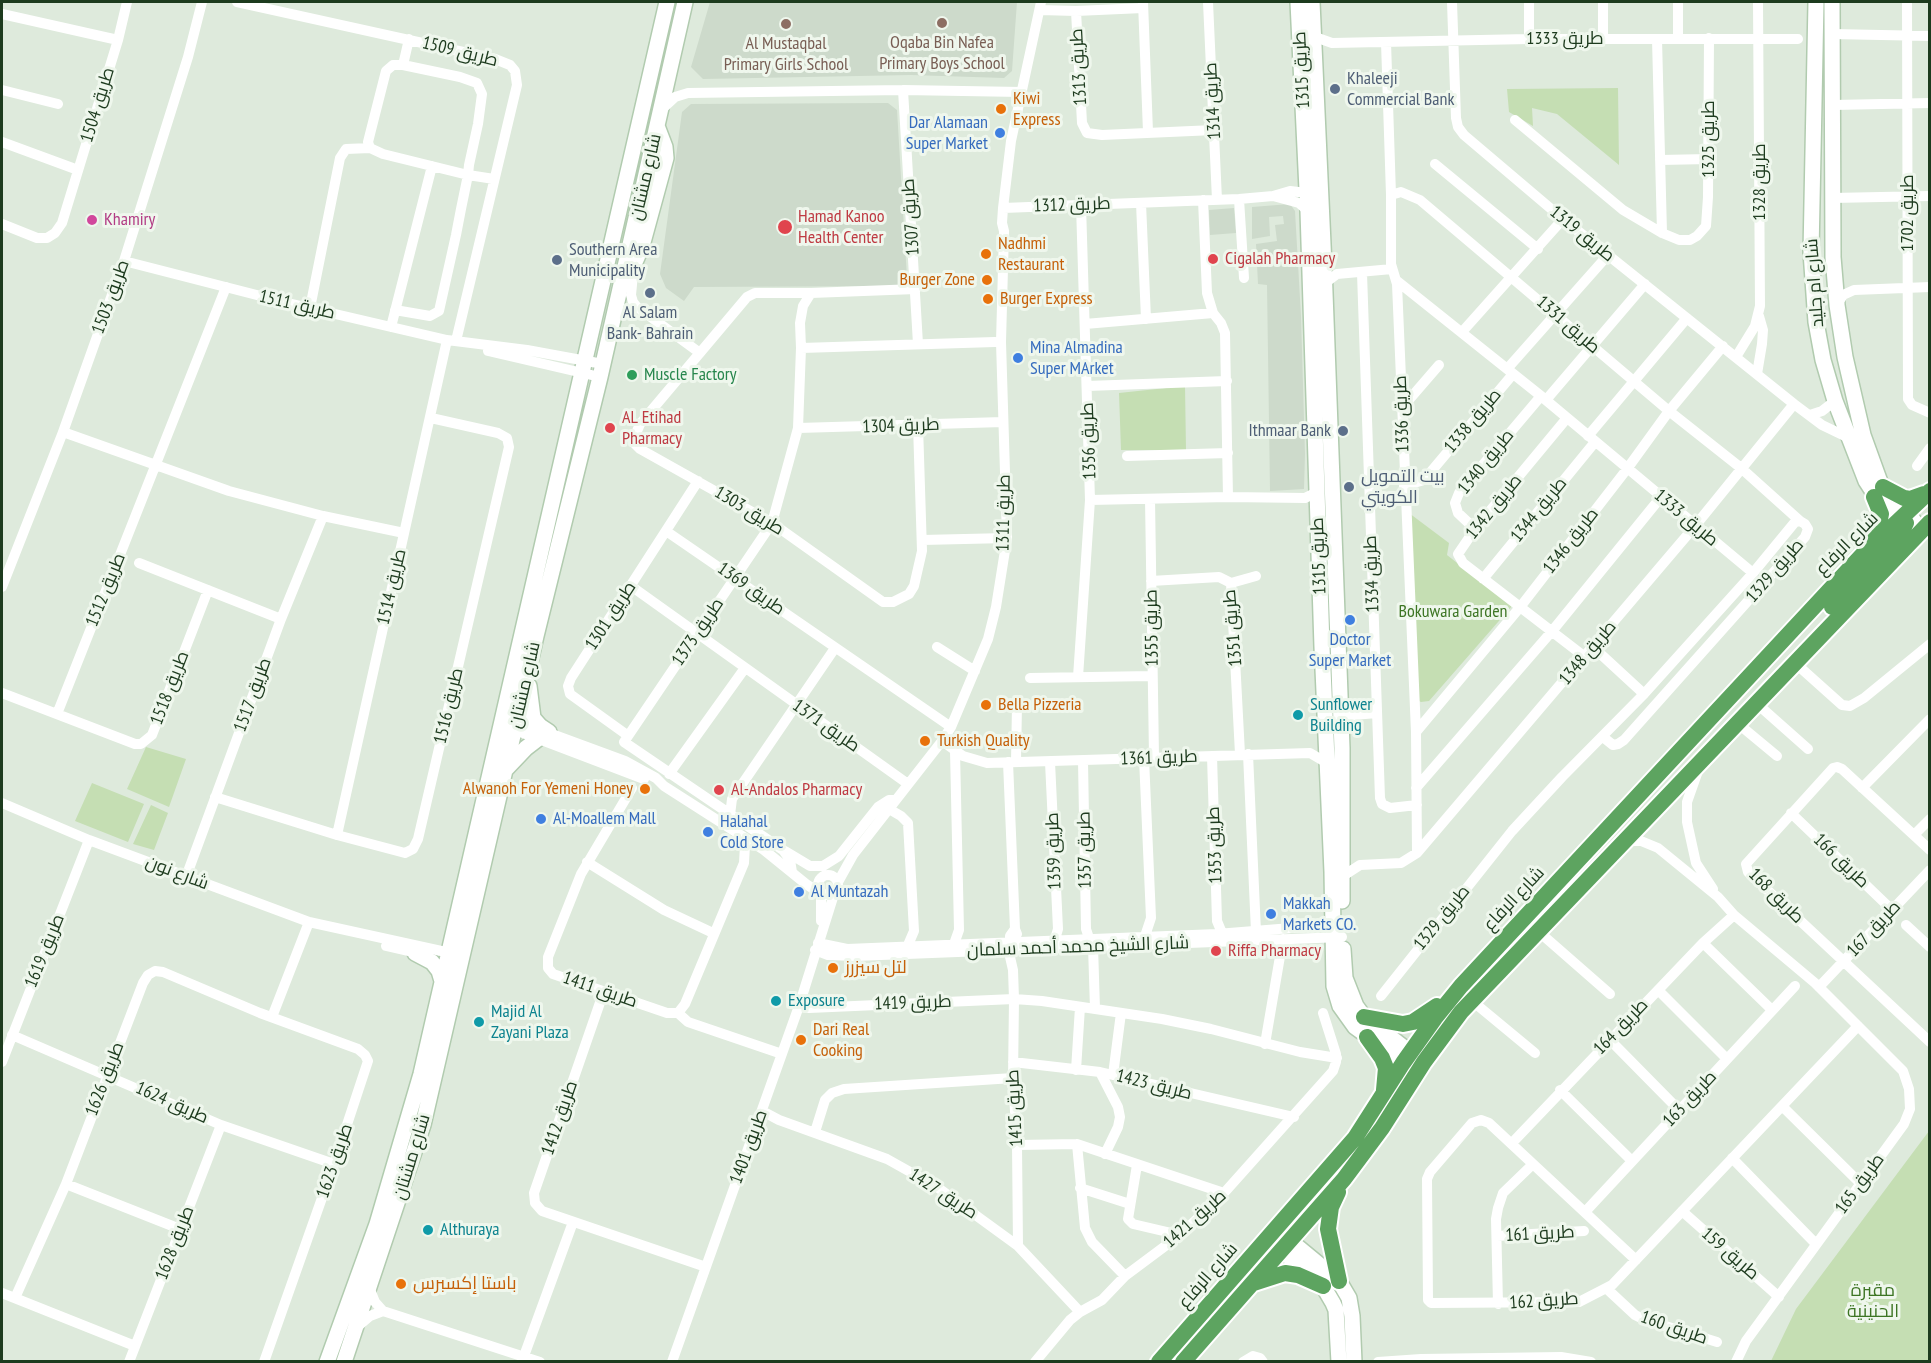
<!DOCTYPE html>
<html>
<head>
<meta charset="utf-8">
<style>
	body { margin:0 }
	#map { position:relative; width:1931px; height:1363px; overflow:hidden; background:#deeadc; font-family:"PT Sans Narrow",sans-serif }
	canvas { display:block }
	.frame { position:absolute; inset:0; border:3px solid #1d3b1e; pointer-events:none }
</style>
</head>
<body>
<div id="map">
<canvas width="1931" height="1363"></canvas>
<div class="frame"></div>
</div>
<script>
const c = document.querySelector('canvas').getContext('2d');
c.lineJoin = 'round';
function fill(path, color) { c.fillStyle = color; c.fill(path, 'evenodd'); }
const shape = rows => new Path2D(rows.map(r => 'M' + r).join(''));
function strokePath(path, color, width, dash) { c.strokeStyle = color; c.lineWidth = width; c.lineCap = dash ? 'butt' : 'round'; c.setLineDash(dash || []); c.stroke(path); }
function label(font, color, halo, rows, align = 'center') {
  c.font = font + ' "PT Sans Narrow",Cairo,sans-serif'; c.lineWidth = 6; c.setLineDash([]); c.textBaseline = 'middle'; c.strokeStyle = halo; c.fillStyle = color; for (const [text, x, y, turn = 0] of rows) {
    c.save(); c.translate(x, y); c.rotate((+turn || 0) * Math.PI / 180); c.textAlign = isNaN(turn) ? turn : align; if (halo) c.strokeText(text, 0, 0); c.fillText(text, 0, 0); c.restore();
  }
}
const built = shape([
	[710,2,1017,2,1012,71,1004,78,911,75,703,79,691,67],
	[888,103,897,110,907,278,897,286,694,287,684,301,666,288,660,274,682,112,691,104],
	[1290,204,1295,211,1301,316,1305,454,1304,489,1270,491,1267,285,1258,284,1256,244,1277,241,1275,225,1284,224,1283,216,1269,217,1270,236,1252,239,1252,207],
	[1234,208,1236,233,1210,235,1209,210]
]);
const green = shape([
	[1618,88,1619,165,1557,114,1532,108,1533,126,1509,112,1507,89],
	[1185,386,1186,450,1121,450,1119,393],
	[1409,513,1449,543,1447,555,1512,606,1429,701,1421,702,1417,700],
	[146,747,186,759,169,807,127,789],
	[92,783,144,804,128,842,75,821],
	[151,805,168,813,154,850,133,844],
	[1929,1131,1929,1361,1771,1361,1796,1309]
]);
const street = shape([
	[237,2,495,59,510,65,515,71,517,85,456,341],
	[1143,2,1148,132],
	[1208,2,1217,200],
	[1452,2,1456,118,1458,127,1464,135,1563,219,1794,404,1822,425,1849,438],
	[1529,2,1529,39],
	[1678,2,1678,38],
	[1907,2,1908,399,1912,405,1930,413],
	[1040,10,1076,11,1143,8],
	[1076,11,1082,123,1087,133,1102,135,1214,130],
	[2,14,118,40],
	[1832,34,1930,36],
	[1315,37,1332,43,1529,39,1798,39],
	[1603,39,1603,2],
	[1657,39,1662,233],
	[1386,42,1391,195,1391,264,1397,284,1416,732,1417,853],
	[403,65,409,39],
	[2,90,58,104],
	[903,90,918,344],
	[1833,105,1930,103],
	[662,109,675,97,688,93,903,90,1022,92],
	[1515,120,1623,210,1662,233,1679,240,1690,240,1697,236,1706,226,1708,197,1709,38],
	[2,142,78,170],
	[1660,160,1709,159],
	[1435,164,1538,249],
	[1391,195,1401,192,1420,200,1669,411,1741,468,1800,521],
	[1273,196,1299,203,1308,211],
	[1832,198,1930,196],
	[1239,199,1244,278],
	[1203,200,1207,293,1213,313,1221,323,1225,333,1228,497],
	[1141,203,1146,319],
	[1003,208,1239,199,1273,196,1290,191,1307,193],
	[2,224,37,238,47,238,55,233,62,223,118,40,127,2],
	[124,261,288,303,447,340,527,350,603,364],
	[634,264,631,295,633,302,637,307,700,353],
	[1362,273,1380,798,1382,804,1390,808,1417,805],
	[1397,281,1541,396,1753,573],
	[1325,283,1337,274,1392,269],
	[916,289,811,293,755,293,747,297,640,424,635,436,634,443,640,449,772,523,883,602,893,602,909,594,914,586,922,551,918,425],
	[1837,305,1843,295,1854,290,1930,287],
	[310,308,340,158,346,149,370,148],
	[395,310,430,316,439,311,456,235,461,209,468,175,469,165,478,124,482,94,477,83,460,77,403,65,393,65,386,71,370,134,368,142,370,148,383,154,468,175,494,179],
	[1085,324,1213,313],
	[391,327,432,166],
	[1462,332,1563,219],
	[801,348,995,342],
	[488,351,600,377],
	[1736,357,1755,326,1760,306,1758,2],
	[1507,369,1608,255],
	[1757,374,1762,344,1763,330,1759,316],
	[1087,386,1227,381],
	[1546,400,1645,284],
	[1401,409,1439,365],
	[1810,415,1822,411,1835,401],
	[1567,418,1475,529,1458,554,1463,563,1585,657],
	[798,428,1003,422],
	[63,432,229,491,323,516,404,533],
	[1588,436,1687,318],
	[1127,456,1228,453],
	[1917,466,1930,448],
	[1404,486,1424,480,1513,374],
	[1150,499,1154,757],
	[1090,500,1228,497,1305,498,1317,492],
	[1475,529,1458,513,1455,503,1459,493,1541,396],
	[666,531,951,727],
	[922,540,1007,538],
	[139,563,281,619],
	[1483,579,1595,442],
	[1151,581,1219,577,1231,583,1240,754],
	[1231,583,1256,576],
	[631,586,908,784],
	[2,587,63,432,124,261,188,57,202,2],
	[937,647,975,671],
	[1593,647,1644,694],
	[1794,662,1842,705,1850,706,1864,698,1930,644],
	[1078,677,1090,500,1081,205],
	[1030,678,1152,676],
	[2,693,135,744,141,744,152,735,208,590],
	[1755,702,1808,749],
	[57,714,226,287],
	[1341,716,1377,713],
	[511,719,625,761,656,778,664,786,764,850,806,884,821,894,821,921],
	[1736,722,1777,756],
	[510,728,644,779],
	[1416,732,1521,606,1627,469,1669,411,1723,346],
	[627,735,570,694,568,686,571,678,698,481],
	[942,741,963,756,987,763,1310,753,1327,763],
	[624,742,772,523,798,428,801,348,800,323,803,306,811,293],
	[624,742,783,850,790,860,792,872],
	[1248,754,1256,932],
	[1212,756,1217,921,1222,933],
	[1144,758,1151,918,1145,936],
	[1083,761,1086,929,1089,938],
	[1008,762,1015,929,1017,934],
	[1016,762,1017,704],
	[1050,762,1058,929,1055,939],
	[1699,768,1687,802,1687,822,1696,863,1713,889],
	[669,774,745,668],
	[632,788,581,874,548,957,548,968,553,974,667,1013,678,1013,685,1004,744,863,745,845],
	[1416,788,1553,630,1661,497],
	[1862,788,1930,719],
	[215,797,337,835,405,853,413,849,418,839,509,447,507,438,498,433,431,418],
	[2,803,89,840,309,922,455,954],
	[889,809,901,816,908,823,914,931,908,945],
	[1791,813,1891,909],
	[730,815,732,799,835,648],
	[337,835,447,340],
	[1914,835,1930,819],
	[1624,841,1641,841,1658,848,1718,897,1734,915,1815,983,1903,1071,1909,1089,1910,1109,1904,1124,1746,1341,1736,1362],
	[1930,850,1842,769,1837,767,1833,768,1746,864,1748,872,1930,1042],
	[785,851,810,866,823,866,839,856,878,807,889,800,895,800],
	[587,862,664,910,713,933],
	'818 885a10 10 0 1 1 20 0a10 10 0 1 1-20 0Z',
	[1343,876,1360,865,1401,863,1417,853,1695,526,1794,404],
	[186,877,281,619,323,516],
	[838,882,853,855,942,741,951,727,988,639,996,607,1007,538,1001,342,1004,231,1002,223,1003,208,1011,141,1041,2],
	[1906,925,1930,947],
	[1015,929,1010,936,1010,957,1013,970,1014,999,1013,1078,1017,1145,1018,1246],
	[1538,931,1610,994],
	[818,943,847,949,1217,934,1316,926,1342,926],
	[1703,943,1772,1010],
	[954,944,959,930,955,751],
	[386,946,421,954],
	[1093,946,1095,1009],
	[815,950,828,955,855,956,1342,937],
	[1819,987,1930,870],
	[1658,990,1727,1059],
	[604,991,534,1193,535,1203,542,1211,706,1267],
	[1381,996,1512,831,1562,777,1644,694,1753,573,1795,522,1800,521,1805,524,1808,529,1805,537,1624,740,1618,744,1613,745,1603,737],
	[1471,1000,1535,1053],
	[799,1006,809,1008,1014,999,1042,1001,1162,1019,1211,1029,1300,1052,1337,1058],
	[678,1013,688,1022,782,1054],
	[272,1017,309,922],
	[12,1035,221,1125,334,1164],
	[1610,1040,1679,1110],
	[1265,1044,1283,939],
	[2,1062,89,840],
	[1013,1062,1100,1072,1294,1117],
	[1076,1070,1080,1007],
	[1100,1072,1118,1107,1120,1117,1118,1127,1105,1154],
	[1113,1075,1121,1013],
	[1560,1090,1632,1161],
	[1782,1106,1860,1183],
	[762,1111,779,1120,887,1159,937,1187,1018,1246,1080,1312],
	[815,1132,825,1100,832,1093,844,1089,1013,1078],
	[1512,1143,1703,943,1734,915],
	[1077,1144,1085,1228,1092,1242,1125,1276],
	[1017,1145,1077,1144,1224,1193],
	[1732,1158,1816,1244],
	[1137,1165,1128,1219,1133,1224,1180,1235],
	[66,1184,180,1229],
	[1080,1188,1130,1204],
	[1682,1211,1779,1297],
	[1585,1212,1795,986],
	[1497,1236,1584,1231],
	[1636,1260,1489,1123,1481,1120,1472,1123,1430,1172,1427,1179,1428,1300,1431,1303,1579,1302,1612,1285,1858,1026],
	[369,1287,375,1302,383,1311,540,1362],
	[1606,1288,1635,1315,1643,1319,1717,1342],
	[2,1293,135,1346],
	[15,1298,66,1184,143,983,148,975,155,971,163,972,260,1013,358,1049,365,1055,368,1061,334,1164,264,1362],
	[1498,1304,1496,1219,1498,1208,1503,1193,1533,1164],
	[356,1328,370,1316,383,1311],
	[524,1356,573,1222],
	[129,1362,221,1125],
	[672,1362,799,1006,835,891],
	[1035,1362,1070,1320,1080,1312,1102,1300,1125,1276,1180,1235,1224,1193,1333,1071,1336,1062,1336,1054,1323,1013],
	[1243,1362,1253,1356,1260,1358,1263,1362],
	[1378,1362,1421,1359,1561,1357,1591,1362]
]);
const secondary = shape([
	[1298,2,1308,211,1322,647,1332,872,1334,986,1340,1006,1355,1027,1413,1069],
	[1312,2,1324,266,1342,748,1342,901],
	[1816,2,1811,252,1816,322,1823,360,1835,401,1866,481,1881,504,1908,527],
	[1832,2,1833,257,1837,305,1845,357,1863,435,1880,482,1888,496,1914,521],
	[632,269,642,246,666,158,665,147,657,126],
	[529,686,533,718,540,726,549,732],
	[506,769,526,748,539,738],
	[1343,949,1345,978,1356,1006,1364,1017,1420,1060],
	[415,953,432,962,439,971,442,981],
	[1276,1229,1339,1281,1349,1298,1352,1316,1354,1362],
	[1267,1238,1323,1286,1333,1303,1336,1310,1339,1362],
	[327,1362,377,1224,421,1074,667,2],
	[344,1362,423,1125,536,636,600,377,685,2]
]);
const primary = shape([
	[1883,487,1904,498,1910,499,1924,494],
	[1870,543,1878,529,1881,514,1874,497],
	[1832,607,1901,533,1906,523],
	[1364,1017,1403,1024,1413,1022,1437,1006],
	[1367,1037,1382,1058,1386,1068,1384,1090],
	[1338,1192,1331,1207,1328,1229,1339,1281],
	[1254,1283,1285,1273,1298,1275,1323,1286],
	[1159,1362,1355,1138,1403,1063,1435,1018,1461,986,1865,552,1930,491],
	[1183,1362,1344,1179,1382,1128,1424,1062,1461,1012,1930,522]
]);
const markers = [
	[942,23,6,"#8d6e63"],
	[786,24,6,"#8d6e63"],
	[1335,89,6,"#5c6f8a"],
	[1001,109,6,"#e8710a"],
	[1000,133,6,"#3f7fe0"],
	[92,220,6,"#d1479c"],
	[785,227,8,"#e0444e"],
	[986,254,6,"#e8710a"],
	[1213,259,6,"#e0444e"],
	[557,260,6,"#5c6f8a"],
	[987,280,6,"#e8710a"],
	[650,293,6,"#5c6f8a"],
	[988,299,6,"#e8710a"],
	[1018,358,6,"#3f7fe0"],
	[632,375,6,"#2e9e5b"],
	[610,428,6,"#e0444e"],
	[1343,431,6,"#5c6f8a"],
	[1349,487,6,"#5c6f8a"],
	[1350,620,6,"#3f7fe0"],
	[986,705,6,"#e8710a"],
	[1298,715,6,"#0f9aa8"],
	[925,741,6,"#e8710a"],
	[645,789,6,"#e8710a"],
	[719,790,6,"#e0444e"],
	[541,819,6,"#3f7fe0"],
	[708,832,6,"#3f7fe0"],
	[799,892,6,"#3f7fe0"],
	[1271,914,6,"#3f7fe0"],
	[1216,951,6,"#e0444e"],
	[833,968,6,"#e8710a"],
	[776,1001,6,"#0f9aa8"],
	[479,1022,6,"#0f9aa8"],
	[801,1040,6,"#e8710a"],
	[428,1230,6,"#0f9aa8"],
	[401,1284,6,"#e8710a"]
];
const streetNames = [
	["طريق 1333",1565,39],
	["طريق 1509",460,52,14],
	["طريق 1313",1079,67,-93],
	["طريق 1315",1302,70,-93],
	["طريق 1314",1213,101,-93],
	["طريق 1504",98,105,-73],
	["طريق 1325",1709,139,-90],
	["شارع مشتان",646,177,-77],
	["طريق 1328",1760,182,-90],
	["طريق 1312",1072,205,-2],
	["طريق 1702",1908,213,-90],
	["طريق 1307",911,217,-94],
	["طريق 1319",1582,234,39],
	["شارع ام جليد",1815,283,-94],
	["طريق 1503",111,297,-70],
	["طريق 1511",297,305,13],
	["طريق 1331",1568,325,41],
	["طريق 1336",1402,414,-92],
	["طريق 1338",1473,421,-50],
	["طريق 1304",901,426,-2],
	["طريق 1356",1089,441,-92],
	["طريق 1340",1486,462,-51],
	["طريق 1342",1494,507,-51],
	["طريق 1344",1539,510,-51],
	["طريق 1303",749,511,31],
	["طريق 1311",1004,513,-89],
	["طريق 1333",1686,518,40],
	["طريق 1346",1571,541,-52],
	["شارع الرفاع",1847,544,-45],
	["طريق 1315",1319,556,-92],
	["طريق 1329",1775,571,-49],
	["طريق 1334",1372,574,-92],
	["طريق 1514",392,587,-77],
	["طريق 1369",751,589,35],
	["طريق 1512",106,590,-68],
	["طريق 1301",611,616,-57],
	["طريق 1355",1152,628,-91],
	["طريق 1351",1233,628,-95],
	["طريق 1373",698,632,-56],
	["طريق 1348",1588,653,-50],
	["شارع مشتان",525,685,-77],
	["طريق 1518",170,688,-69],
	["طريق 1517",253,695,-70],
	["طريق 1516",449,706,-77],
	["طريق 1371",826,726,35],
	["طريق 1361",1159,758,-2],
	["طريق 1353",1215,845,-92],
	["طريق 1357",1085,850,-91],
	["طريق 1359",1054,851,-92],
	["طريق 166",1841,861,44],
	["شارع نون",177,873,21],
	["طريق 168",1776,896,45],
	["شارع الرفاع",1514,899,-47],
	["طريق 1329",1442,918,-51],
	["طريق 167",1874,929,-47],
	["شارع الشيخ محمد أحمد سلمان",1078,947,-2],
	["طريق 1619",45,951,-68],
	["طريق 1411",600,990,19],
	["طريق 1419",913,1003,-2],
	["طريق 164",1621,1027,-46],
	["طريق 1626",105,1079,-69],
	["طريق 1423",1154,1085,14],
	["طريق 163",1690,1099,-47],
	["طريق 1624",172,1103,24],
	["طريق 1415",1015,1108,-93],
	["طريق 1412",560,1118,-71],
	["طريق 1401",749,1147,-70],
	["شارع مشتان",412,1157,-73],
	["طريق 1623",335,1161,-71],
	["طريق 165",1860,1184,-54],
	["طريق 1427",943,1194,33],
	["طريق 1421",1195,1219,-42],
	["طريق 161",1540,1234,-3],
	["طريق 1628",175,1243,-69],
	["طريق 159",1730,1254,41],
	["شارع الرفاع",1208,1276,-49],
	["طريق 162",1544,1301,-4],
	["طريق 160",1674,1328,19]
];
const educationNames = [
	["Oqaba Bin Nafea",942,43],
	["Primary Boys School",942,64],
	["Al Mustaqbal",786,44],
	["Primary Girls School",786,65]
];
const serviceNames = [
	["Khaleeji",1347,79],
	["Commercial Bank",1347,100],
	["Southern Area",569,250],
	["Municipality",569,271],
	["Al Salam",650,313,"center"],
	["Bank- Bahrain",650,334,"center"],
	["Ithmaar Bank",1331,431,"right"],
	["بيت التمويل",1361,477],
	["الكويتي",1361,498]
];
const foodNames = [
	["Kiwi",1013,99],
	["Express",1013,120],
	["Nadhmi",998,244],
	["Restaurant",998,265],
	["Burger Zone",975,280,"right"],
	["Burger Express",1000,299],
	["Bella Pizzeria",998,705],
	["Turkish Quality",937,741],
	["Alwanoh For Yemeni Honey",633,789,"right"],
	["لتل سيزرز",845,968],
	["Dari Real",813,1030],
	["Cooking",813,1051],
	["باستا إكسبرس",413,1284]
];
const shopNames = [
	["Dar Alamaan",988,123,"right"],
	["Super Market",988,144,"right"],
	["Mina Almadina",1030,348],
	["Super MArket",1030,369],
	["Doctor",1350,640,"center"],
	["Super Market",1350,661,"center"],
	["Al-Moallem Mall",553,819],
	["Halahal",720,822],
	["Cold Store",720,843],
	["Al Muntazah",811,892],
	["Makkah",1283,904],
	["Markets CO.",1283,925]
];
const healthNames = [
	["Hamad Kanoo",798,217],
	["Health Center",798,238],
	["Cigalah Pharmacy",1225,259],
	["AL Etihad",622,418],
	["Pharmacy",622,439],
	["Al-Andalos Pharmacy",731,790],
	["Riffa Pharmacy",1228,951]
];
const hotelNames = [
	["Khamiry",104,220]
];
const leisureNames = [
	["Muscle Factory",644,375]
];
const parkNames = [
	["Bokuwara Garden",1453,612],
	["مقبرة",1873,1291],
	["الحنينية",1873,1312]
];
const cultureNames = [
	["Sunflower",1310,705],
	["Building",1310,726],
	["Exposure",788,1001],
	["Majid Al",491,1012],
	["Zayani Plaza",491,1033],
	["Althuraya",440,1230]
];
fill(built, '#cddacb');
fill(green, '#c5deb3');
strokePath(secondary, '#b1cbaf', 18);
strokePath(primary, '#fff', 20);
strokePath(street, '#fff', 10);
strokePath(secondary, '#fff', 15);
strokePath(primary, '#5da460', 16);
for (const [x, y, r, color] of markers) { const dot = new Path2D(); dot.arc(x, y, r, 0, 2 * Math.PI); c.fillStyle = color; c.fill(dot); strokePath(dot, '#eff7ed', 2); }
label('18px', '#1d3b1e', '#eff7ed', streetNames);
label('18px', '#785e54', '#eff7ed', educationNames);
label('18px', '#4e5e75', '#eff7ed', serviceNames, 'left');
label('18px', '#c56008', '#eff7ed', foodNames, 'left');
label('18px', '#366cbe', '#eff7ed', shopNames, 'left');
label('18px', '#be3a42', '#eff7ed', healthNames, 'left');
label('18px', '#b23c85', '#eff7ed', hotelNames, 'left');
label('18px', '#27864d', '#eff7ed', leisureNames, 'left');
label('18px', '#3d7524', '#eff7ed', parkNames);
label('18px', '#0d838f', '#eff7ed', cultureNames, 'left');
</script>
</body>
</html>
